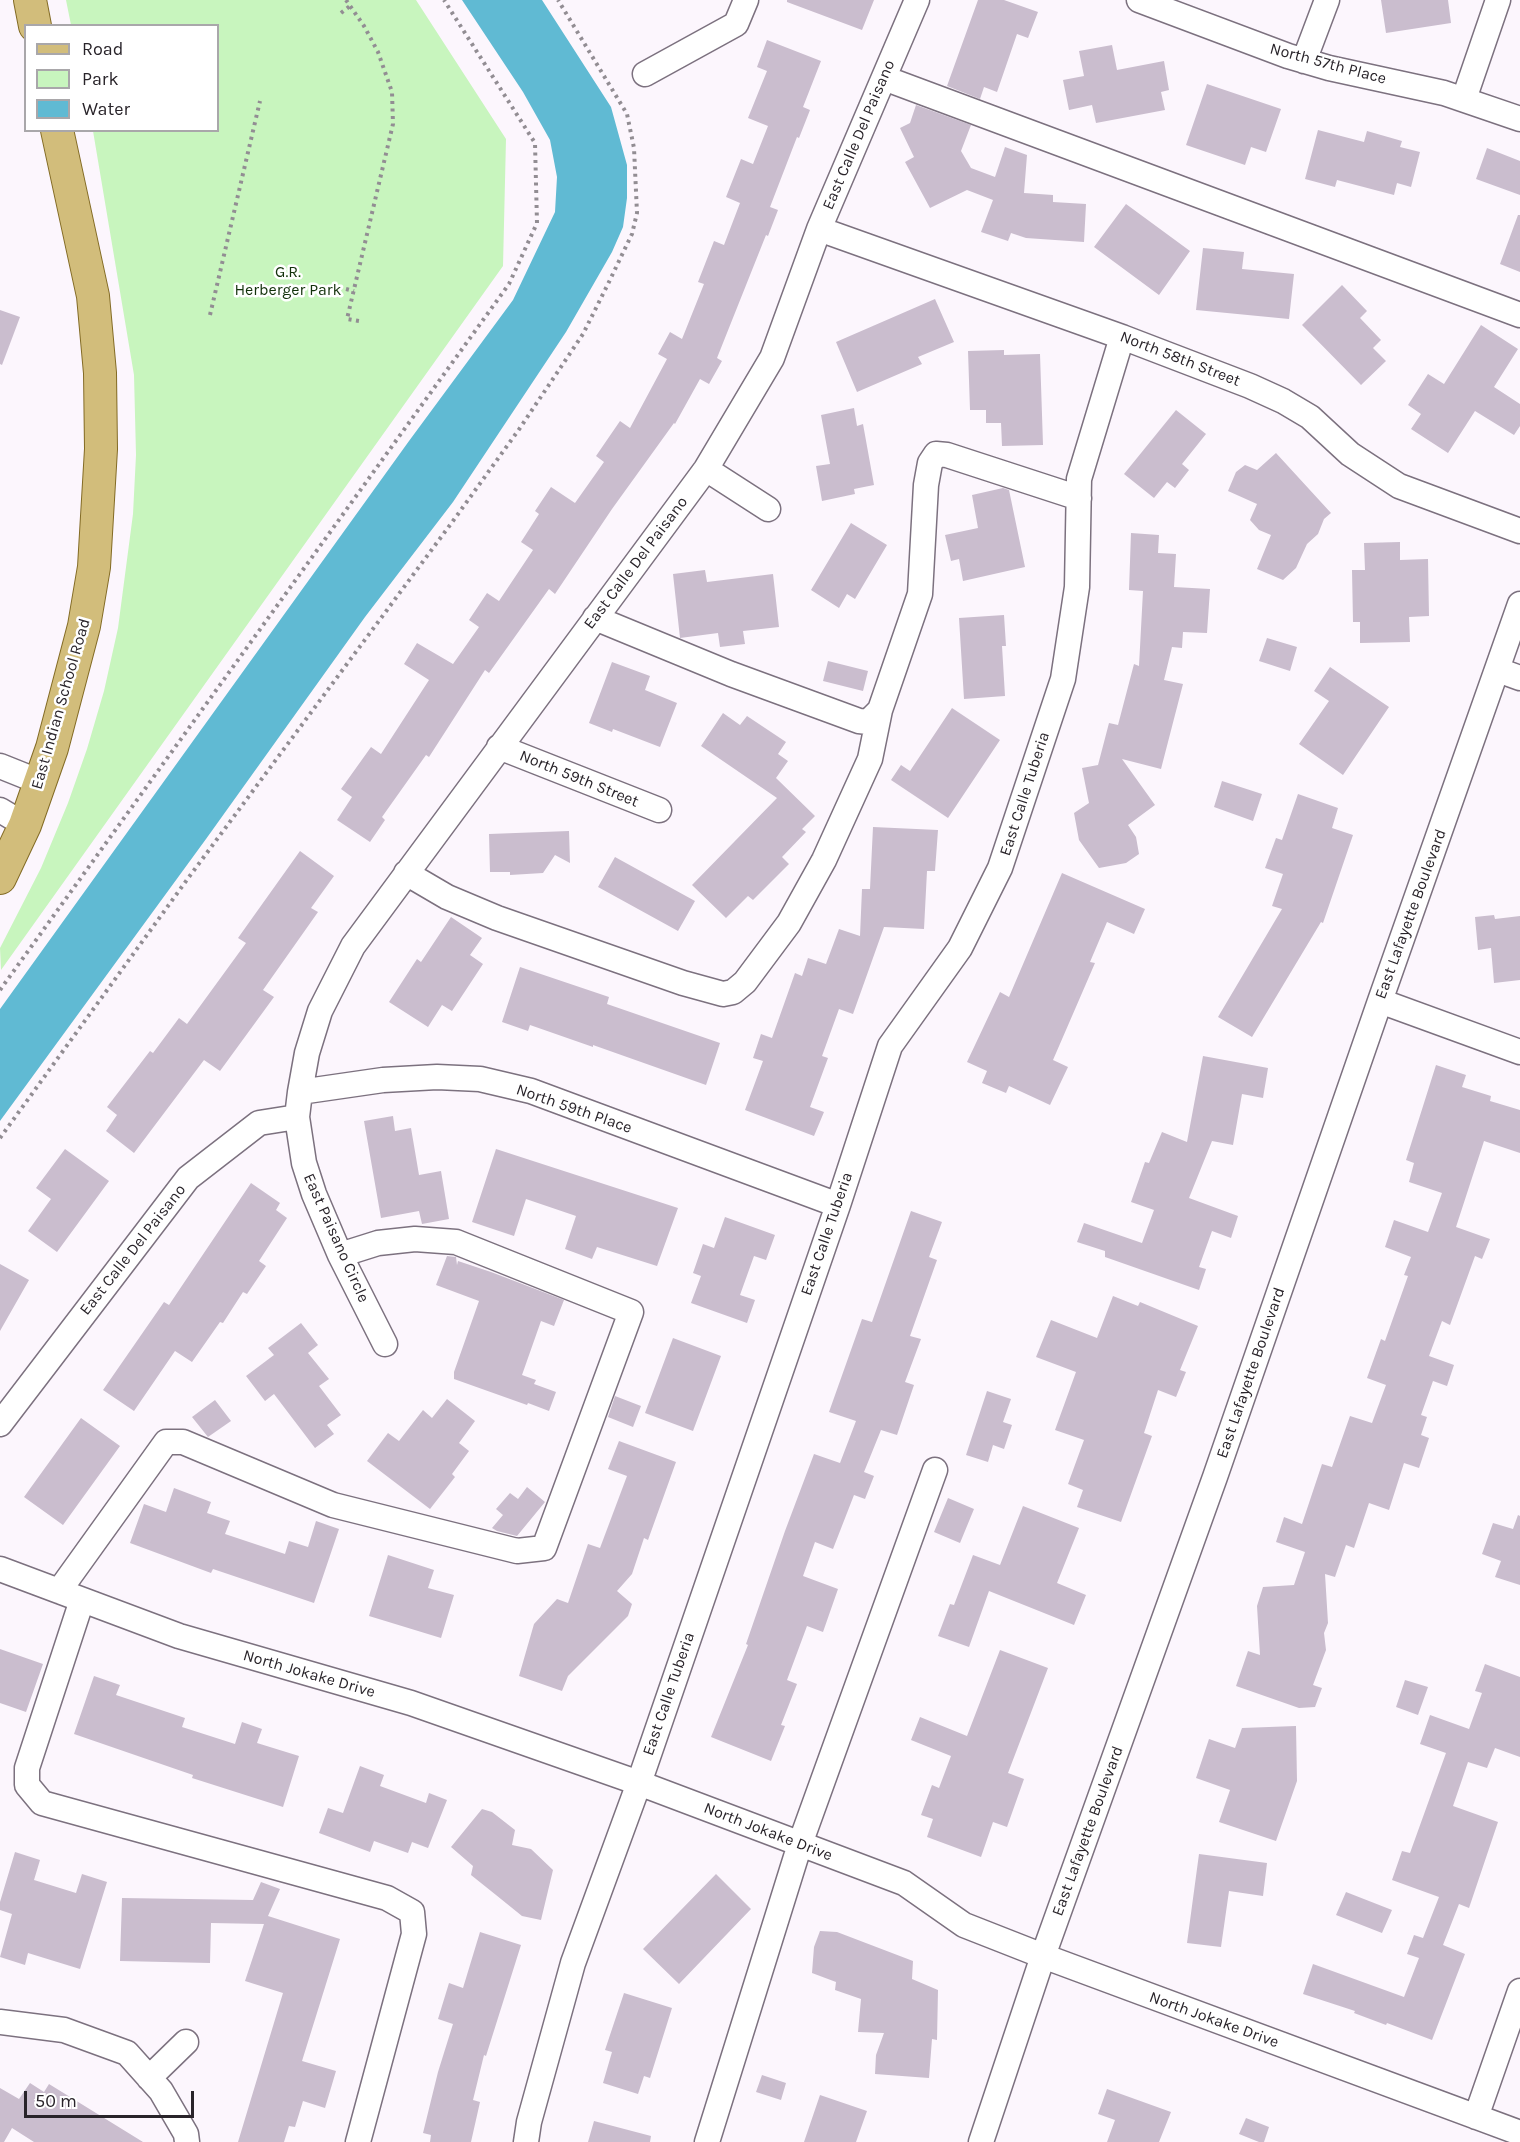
<!DOCTYPE html>
<html>
<head>
<meta charset="utf-8">
<style>
	body { margin:0 }
	#map { position:relative; width:1520px; height:2142px; overflow:hidden; background:#fcf6fd; font-family:Karla,sans-serif }
	canvas { display:block }
	.legend { position:absolute; left:24px; top:24px; width:195px; height:108px; box-sizing:border-box; background:#fff; border:2px solid #a9a7aa; margin:0; padding:8px 10px; list-style:none; font-size:18px; color:#29242a }
	.legend li { display:flex; align-items:center; gap:12px; height:30px }
	.legend b { width:30px; border:2px solid #a9a7aa }
	.scale { position:absolute; left:24px; top:2091px; width:170px; height:27px; box-sizing:border-box; border:3px solid #29242a; border-top:0; padding-left:8px; font-size:18px; line-height:21px; white-space:nowrap; color:#29242a; -webkit-text-stroke:4px #fff; paint-order:stroke }
</style>
</head>
<body>
<div id="map">
<canvas width="1520" height="2142"></canvas>
<ul class="legend">
<li><b style="height:8px;background:#d2bd7b"></b>Road</li>
<li><b style="height:16px;background:#c8f5be"></b>Park</li>
<li><b style="height:16px;background:#60bad3"></b>Water</li>
</ul>
<div class="scale">50 m</div>
</div>
<script>
const c = document.querySelector('canvas').getContext('2d');
c.lineJoin = 'round';
function fill(path, color) { c.fillStyle = color; c.fill(path, 'evenodd'); }
const shape = rows => new Path2D(rows.map(r => 'M' + r).join(''));
function strokePath(path, color, width, dash) { c.strokeStyle = color; c.lineWidth = width; c.lineCap = dash ? 'butt' : 'round'; c.setLineDash(dash || []); c.stroke(path); }
function label(font, color, halo, rows, align = 'center') {
  c.font = font + ' Karla,sans-serif'; c.lineWidth = 5; c.setLineDash([]); c.textBaseline = 'middle'; c.strokeStyle = halo; c.fillStyle = color; for (const [text, x, y, turn = 0] of rows) {
    c.save(); c.translate(x, y); c.rotate((+turn || 0) * Math.PI / 180); c.textAlign = isNaN(turn) ? turn : align; if (halo) c.strokeText(text, 0, 0); c.fillText(text, 0, 0); c.restore();
  }
}
const green = shape([
	[66,0,416,0,506,139,503,266,1,970,0,948,41,868,68,803,87,749,104,691,118,628,133,514,136,455,134,375,93,131,218,130,218,26,71,25]
]);
const water = shape([
	[462,0,542,0,611,107,627,165,627,198,623,227,612,252,566,332,453,502,365,617,206,839,0,1121,0,1009,409,441,513,300,555,212,557,177,550,140,523,92]
]);
const building = shape([
	[787,0,874,0,862,30,787,2],
	[978,0,1004,0,1038,12,1028,38,1017,34,997,92,984,87,980,99,947,86],
	[1381,0,1448,0,1451,23,1386,33],
	[767,40,821,61,803,107,810,110,799,138,797,137,770,207,778,210,768,236,766,235,717,358,722,361,709,384,700,379,675,424,674,423,612,509,555,594,549,589,489,673,485,670,429,757,426,755,382,817,385,820,370,842,337,820,352,797,341,789,371,747,381,754,429,680,404,664,417,643,453,664,479,627,469,620,487,593,499,601,533,550,521,542,539,514,535,511,551,487,575,503,604,462,596,456,620,421,630,428,667,359,658,354,670,332,682,339,704,284,698,282,714,241,724,245,740,203,726,197,741,159,753,164,768,126,748,118,767,71,757,67],
	[1112,45,1117,70,1164,61,1169,90,1161,92,1165,110,1096,123,1092,105,1069,110,1063,80,1084,76,1079,51],
	[1207,84,1281,109,1266,152,1251,147,1245,165,1186,145],
	[916,105,971,125,961,151,971,168,995,177,1005,147,1027,155,1024,193,1053,195,1053,202,1086,204,1084,242,1026,238,1011,233,1008,241,981,232,993,200,967,190,930,208,905,162,914,157,900,128,910,123],
	[1318,130,1364,142,1367,131,1402,141,1400,147,1420,152,1411,187,1397,183,1394,195,1337,180,1335,187,1305,179],
	[1487,148,1520,161,1520,195,1476,179],
	[1126,204,1190,251,1159,295,1094,247],
	[1518,215,1520,215,1520,272,1500,264],
	[1203,248,1244,252,1242,269,1294,274,1289,319,1196,310],
	[1342,285,1367,311,1360,318,1381,340,1373,348,1386,361,1361,385,1302,325],
	[935,299,954,342,918,357,922,364,857,392,836,342],
	[0,310,20,317,2,365,0,364],
	[1481,325,1518,349,1494,387,1520,404,1520,426,1514,435,1475,411,1448,453,1411,429,1421,414,1408,405,1428,374,1444,384],
	[1004,350,1004,355,1040,354,1043,445,1002,446,1001,423,986,423,986,410,970,410,968,351],
	[854,408,857,426,863,424,874,485,854,489,855,494,822,501,816,466,830,464,821,415],
	[1176,410,1206,434,1182,464,1189,470,1175,488,1167,482,1154,498,1124,474],
	[1276,453,1331,513,1324,519,1318,534,1307,544,1296,568,1283,580,1257,569,1271,535,1259,530,1250,520,1257,504,1228,491,1236,472,1245,465,1257,470],
	[1003,488,1009,490,1025,567,963,581,959,559,951,561,945,535,978,528,972,495],
	[851,523,887,545,855,599,847,594,839,608,811,590],
	[1131,533,1159,535,1158,553,1176,554,1174,587,1210,589,1207,633,1183,632,1182,648,1172,647,1164,680,1183,684,1161,769,1122,759,1155,805,1128,825,1136,837,1139,854,1126,863,1099,868,1079,840,1074,813,1089,803,1082,768,1098,765,1109,723,1118,725,1134,664,1139,666,1143,591,1129,590],
	[1400,542,1400,560,1428,559,1429,616,1409,617,1410,642,1360,643,1360,622,1353,622,1352,570,1365,570,1364,543],
	[705,570,707,582,773,574,779,627,743,631,745,644,720,647,718,633,680,638,673,574],
	[1004,615,1006,646,1002,646,1005,696,964,699,959,618],
	[1267,638,1297,647,1290,671,1259,661],
	[828,661,868,671,863,691,823,681],
	[612,662,650,676,645,690,677,703,660,747,613,729,612,732,589,723],
	[1330,667,1389,707,1343,775,1299,744,1329,701,1314,691],
	[952,708,1000,740,948,818,891,780,901,765,910,771],
	[723,713,740,725,747,716,786,742,778,754,788,761,776,778,815,816,802,829,806,832,782,857,789,864,753,900,748,896,726,918,692,885,777,798,701,746],
	[1222,781,1262,794,1253,821,1214,807],
	[1298,794,1338,808,1332,828,1353,835,1323,923,1321,922,1252,1037,1218,1017,1282,909,1272,906,1283,874,1265,868,1276,838,1282,840],
	[873,827,938,830,935,871,927,871,924,929,884,927,853,1014,839,1009,822,1056,828,1058,810,1107,824,1112,814,1136,745,1110,763,1061,753,1058,761,1034,772,1038,795,973,802,976,808,958,826,964,839,929,860,936,862,889,870,889],
	[569,831,570,863,555,855,543,873,510,875,510,872,490,872,489,834],
	[300,851,334,876,311,908,318,912,263,990,274,997,220,1071,204,1060,134,1153,106,1131,117,1115,107,1107,150,1051,153,1053,179,1018,187,1024,246,943,238,938],
	[615,857,695,901,678,931,598,887],
	[1062,873,1145,909,1134,934,1107,922,1090,962,1095,963,1053,1060,1068,1067,1050,1105,1009,1086,1006,1093,982,1083,987,1071,967,1062,1000,992,1009,997],
	[1494,915,1495,919,1520,916,1520,980,1494,983,1491,948,1478,950,1475,917],
	[451,917,482,938,470,955,483,964,452,1011,442,1005,428,1027,389,1002,417,959,421,962],
	[520,967,609,997,607,1004,720,1043,706,1085,593,1045,593,1047,530,1025,528,1031,502,1022],
	[1203,1056,1268,1068,1263,1098,1242,1094,1233,1145,1212,1141,1189,1198,1238,1216,1231,1238,1212,1231,1199,1267,1206,1269,1199,1290,1105,1257,1105,1251,1077,1242,1084,1223,1142,1243,1154,1210,1131,1202,1145,1162,1149,1163,1162,1132,1187,1142],
	[1436,1065,1466,1075,1462,1087,1491,1096,1490,1101,1520,1110,1520,1153,1484,1141,1456,1227,1490,1239,1482,1259,1475,1256,1450,1325,1442,1321,1429,1356,1454,1365,1447,1386,1433,1381,1421,1415,1427,1417,1421,1435,1429,1438,1419,1468,1404,1463,1389,1510,1369,1503,1354,1548,1346,1545,1335,1577,1325,1574,1328,1623,1324,1633,1326,1650,1313,1685,1322,1688,1315,1707,1299,1708,1236,1686,1248,1651,1260,1655,1257,1606,1263,1587,1294,1585,1305,1552,1276,1542,1284,1517,1302,1524,1322,1464,1332,1467,1350,1416,1372,1423,1386,1385,1367,1378,1381,1339,1385,1341,1408,1276,1404,1275,1411,1257,1385,1247,1394,1220,1428,1232,1442,1193,1409,1182,1414,1163,1406,1160],
	[393,1116,395,1131,411,1128,419,1175,441,1171,449,1219,422,1224,419,1211,381,1218,364,1121],
	[65,1149,109,1181,57,1252,28,1231,51,1199,36,1188],
	[496,1149,678,1208,657,1266,597,1247,592,1259,565,1249,576,1216,526,1199,514,1236,472,1222],
	[251,1183,280,1203,276,1210,287,1218,259,1261,266,1266,247,1294,243,1292,223,1323,220,1322,192,1362,175,1351,134,1411,103,1390,164,1302,169,1305],
	[911,1211,942,1222,929,1257,937,1260,910,1336,921,1339,905,1382,914,1385,897,1435,881,1430,864,1472,874,1476,865,1499,854,1495,833,1549,815,1542,803,1576,838,1589,823,1632,807,1626,787,1680,797,1684,781,1725,785,1726,771,1761,711,1737,748,1645,746,1644,785,1531,814,1454,840,1463,856,1421,829,1412,862,1319,872,1322],
	[725,1217,775,1235,766,1260,754,1256,740,1295,755,1300,747,1323,691,1303,701,1276,693,1273,703,1244,714,1248],
	[447,1256,456,1257,457,1265,458,1261,491,1272,564,1300,554,1326,541,1321,522,1375,536,1380,534,1384,556,1392,549,1411,528,1403,527,1405,454,1379,454,1372,479,1301,436,1285],
	[0,1264,29,1280,0,1331],
	[1113,1296,1138,1306,1140,1302,1198,1326,1180,1370,1186,1372,1176,1397,1158,1390,1144,1433,1152,1436,1121,1522,1077,1507,1083,1490,1068,1484,1084,1440,1055,1430,1076,1372,1036,1357,1051,1320,1097,1338],
	[301,1323,318,1345,308,1353,329,1379,319,1386,341,1415,327,1425,334,1434,315,1448,274,1394,265,1401,246,1376,274,1355,268,1348],
	[673,1338,721,1356,693,1431,645,1413],
	[987,1391,1011,1399,1003,1422,1012,1425,1004,1449,993,1445,988,1462,966,1455],
	[615,1396,641,1406,633,1427,608,1417],
	[447,1399,475,1421,459,1443,469,1451,452,1474,455,1477,430,1509,367,1461,388,1433,399,1441,423,1410,432,1418],
	[215,1400,231,1421,208,1437,192,1417],
	[81,1418,120,1446,63,1525,24,1497],
	[619,1441,676,1462,648,1540,644,1538,632,1574,617,1591,632,1604,628,1616,568,1676,562,1691,519,1676,534,1624,557,1599,568,1603,588,1544,600,1548,627,1476,608,1469],
	[527,1487,545,1502,517,1536,497,1531,492,1528,503,1515,496,1509,510,1493,518,1499],
	[174,1488,211,1502,207,1513,230,1521,225,1534,285,1554,289,1541,308,1547,316,1521,339,1529,314,1603,213,1569,211,1573,130,1543,144,1504,166,1512],
	[948,1498,974,1509,960,1543,934,1532],
	[1023,1506,1079,1528,1057,1583,1086,1595,1074,1625,989,1591,969,1647,938,1636,950,1604,954,1605,973,1555,1000,1565],
	[1518,1515,1520,1516,1520,1585,1495,1577,1501,1561,1482,1554,1493,1523,1513,1529],
	[388,1555,434,1570,428,1588,454,1595,441,1638,369,1616],
	[0,1649,43,1664,26,1712,0,1703],
	[1000,1650,1048,1668,1008,1773,1024,1779,1007,1827,993,1822,981,1857,927,1837,933,1819,921,1815,932,1785,939,1788,951,1756,911,1740,920,1717,967,1736],
	[1485,1664,1520,1677,1520,1757,1495,1748,1487,1768,1468,1762,1453,1806,1498,1822,1469,1908,1459,1904,1443,1945,1465,1954,1432,2040,1387,2023,1386,2025,1354,2013,1355,2011,1303,1994,1313,1964,1404,1997,1419,1958,1407,1954,1414,1935,1423,1938,1439,1897,1392,1880,1402,1851,1410,1853,1446,1753,1420,1744,1430,1715,1469,1729,1482,1693,1475,1691],
	[94,1676,120,1685,116,1695,185,1718,182,1727,235,1744,242,1722,262,1729,257,1743,299,1756,283,1807,192,1778,193,1775,74,1734],
	[1405,1680,1428,1687,1418,1715,1396,1707],
	[1296,1726,1297,1781,1276,1841,1219,1822,1230,1790,1196,1778,1209,1739,1235,1748,1242,1728],
	[360,1766,384,1775,380,1786,426,1803,429,1793,447,1800,428,1848,412,1842,408,1853,374,1841,370,1852,319,1833,328,1808,343,1813],
	[482,1809,492,1812,515,1830,512,1845,531,1849,553,1870,541,1920,522,1916,496,1895,471,1875,473,1866,451,1847],
	[15,1852,40,1860,34,1880,76,1893,82,1874,107,1882,80,1969,28,1953,25,1965,0,1957,12,1914,0,1910,0,1902],
	[1199,1854,1267,1863,1263,1896,1229,1891,1221,1947,1187,1943],
	[716,1874,751,1909,679,1984,643,1949],
	[261,1882,280,1889,268,1916,340,1939,302,2061,336,2071,325,2108,303,2101,295,2127,289,2126,284,2142,238,2142,283,1993,245,1981,264,1924,211,1923,210,1963,120,1961,122,1898,253,1900],
	[1346,1892,1392,1910,1382,1933,1336,1915],
	[820,1931,837,1932,913,1961,912,1979,938,1990,937,2040,932,2039,929,2078,875,2074,876,2055,884,2033,858,2032,861,1999,835,1990,836,1982,812,1973,814,1947],
	[480,1932,521,1945,486,2056,484,2055,473,2100,480,2102,471,2142,430,2142,431,2135,423,2133,438,2072,453,2024,438,2019,449,1983,463,1988],
	[624,1993,672,2008,650,2078,644,2076,638,2094,603,2083,612,2052,605,2050],
	[762,2075,786,2083,781,2100,756,2092],
	[30,2083,44,2092,49,2084,143,2142,34,2142,12,2128,4,2142,0,2142,0,2088,19,2099],
	[1107,2089,1171,2112,1159,2142,1107,2142,1115,2120,1098,2114],
	[820,2095,867,2111,856,2142,804,2142],
	[1246,2118,1269,2127,1264,2142,1259,2142,1239,2134],
	[594,2121,651,2136,650,2142,588,2142]
]);
const path = shape([
	[346,0,364,26,378,52,392,92,393,124,347,319,359,321],
	[341,13,350,6],
	[346,289,354,291],
	[210,315,260,101],
	[0,990,509,284,537,223,535,143,444,0],
	[0,1138,189,877,453,521,520,428,583,334,608,284,632,234,637,213,634,148,627,114,558,0]
]);
const minor = shape([
	[1139,0,1288,56,1329,68,1444,93,1520,119],
	[1304,61,1327,0],
	[645,74,736,24,746,0],
	[884,78,1520,315],
	[1464,99,1498,0],
	[819,229,1122,337,1250,386,1283,401,1310,417,1350,454,1399,486,1520,531],
	[706,469,768,509],
	[595,618,731,674,859,721,868,722,880,710,920,594,926,485,930,463,936,454,947,455,1079,498],
	[1498,670,1520,678],
	[499,747,659,810],
	[0,766,40,782],
	[0,810,25,825],
	[406,873,447,897,497,918,683,983,723,994,733,992,745,982,789,923,824,860,870,759,880,710],
	[1380,1001,1520,1052],
	[300,1092,383,1080,437,1077,480,1079,531,1091,838,1205],
	[385,1344,340,1255,314,1194,304,1163,297,1117,300,1092,307,1053,320,1011,353,946,706,469,772,358,819,229,917,0],
	[0,1424,188,1178,259,1123,297,1117],
	[0,1569,179,1636,411,1703,639,1783,904,1883,964,1925,1043,1956,1520,2133],
	[59,1591,166,1442,183,1442,333,1505,517,1551,544,1548,631,1312,456,1242,415,1239,378,1243,340,1255],
	[82,1600,27,1768,27,1785,42,1803,387,1898,412,1912,414,1934,358,2142],
	[0,2022,64,2030,127,2053,161,2091,186,2134,187,2142],
	[149,2078,186,2042],
	[1476,2117,1520,1991],
	[526,2142,529,2122,573,1963,639,1783,838,1205,890,1046,960,948,1000,868,1063,679,1077,587,1079,479,1122,337],
	[707,2142,800,1844,935,1470],
	[981,2142,1043,1956,1215,1477,1380,1001,1520,604]
]);
const major = shape([
	[30,0,35,26],
	[0,878,25,825,52,748,84,626,94,567,101,449,100,373,93,296,57,130]
]);
const streetNames = [
	["North 57th Place",1328,64,15],
	["East Calle Del Paisano",859,135,-67],
	["North 58th Street",1180,359,21],
	["East Calle Del Paisano",636,563,-53],
	["East Indian School Road",61,704,-74],
	["North 59th Street",579,779,22],
	["East Calle Tuberia",1025,794,-72],
	["East Lafayette Boulevard",1411,914,-70],
	["North 59th Place",574,1109,19],
	["East Calle Tuberia",827,1234,-71],
	["East Paisano Circle",336,1238,66],
	["East Calle Del Paisano",133,1250,-52],
	["East Lafayette Boulevard",1251,1373,-71],
	["North Jokake Drive",309,1674,16],
	["East Calle Tuberia",669,1694,-71],
	["East Lafayette Boulevard",1088,1831,-70],
	["North Jokake Drive",768,1832,21],
	["North Jokake Drive",1214,2020,20]
];
const parkNames = [
	["G.R.",288,272],
	["Herberger Park",288,290]
];
fill(green, '#c8f5be');
fill(water, '#60bad3');
fill(building, '#cabdce');
strokePath(minor, '#7c717f', 27);
strokePath(major, '#836b25', 34);
strokePath(path, '#928d93', 4, [3, 4.5]);
strokePath(minor, '#fff', 24);
strokePath(major, '#d2bd7b', 32);
label('16px', '#29242a', '#fff', streetNames);
label('16px', '#13320b', '#fff', parkNames);
</script>
</body>
</html>
